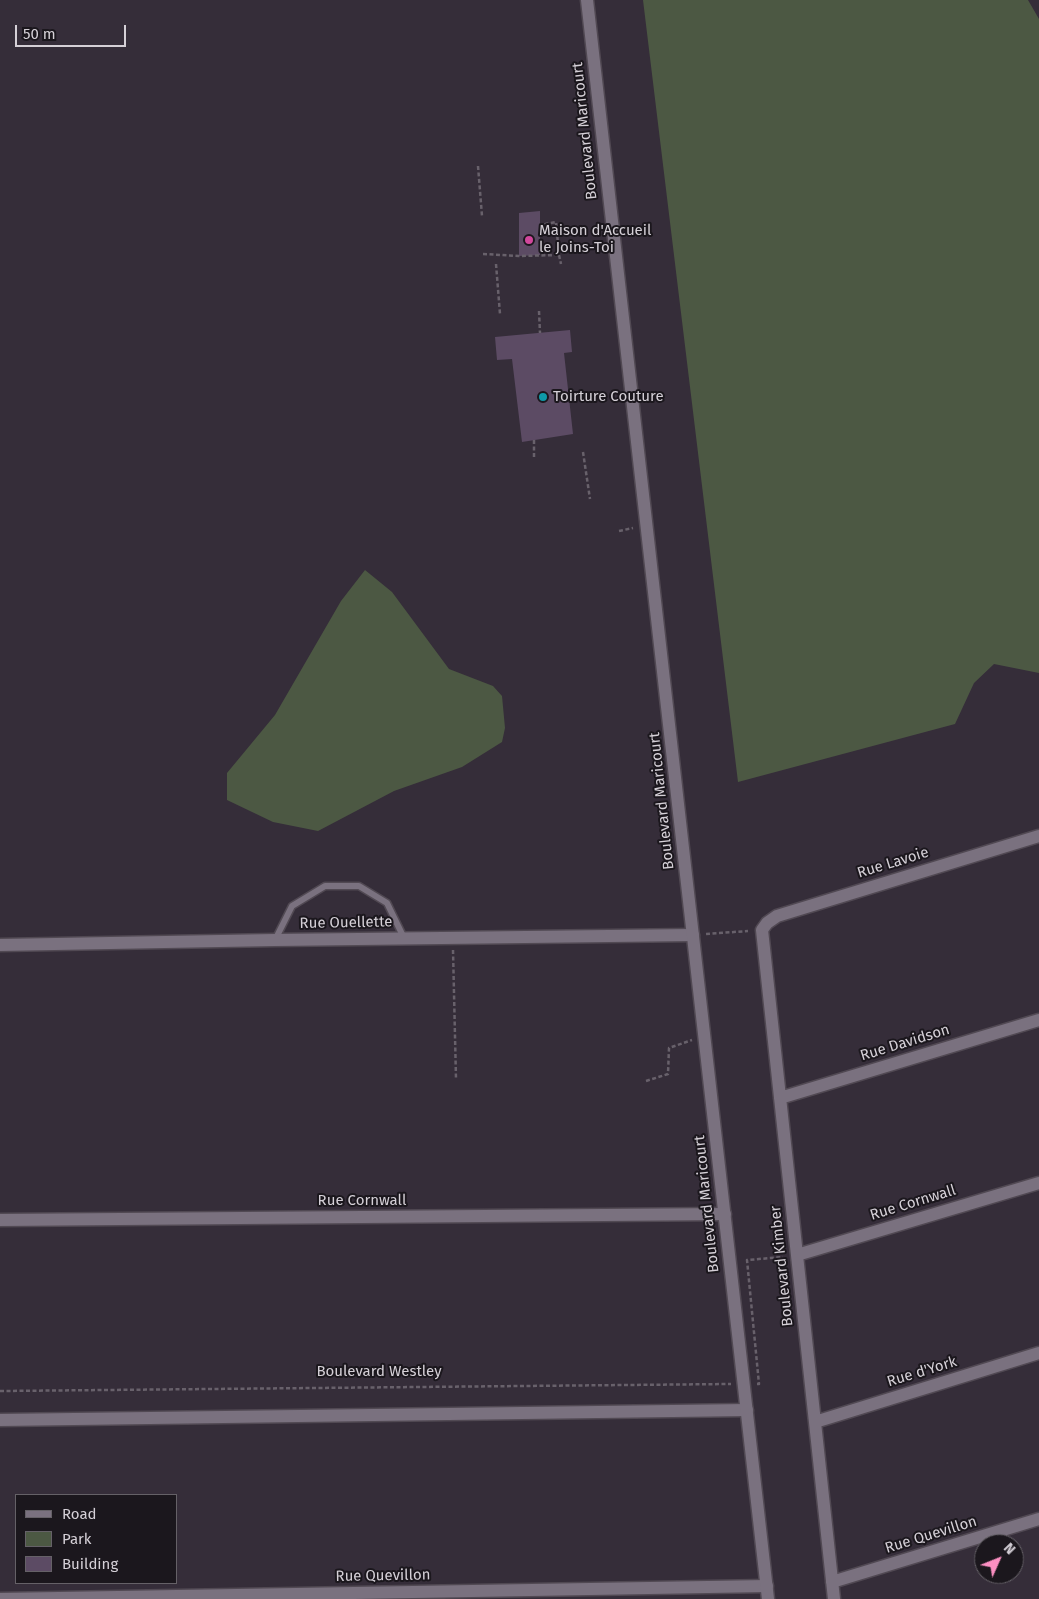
<!DOCTYPE html>
<html>
<head>
<meta charset="utf-8">
<style>
	body { margin:0 }
	#map { position:relative; width:1039px; height:1599px; overflow:hidden; background:#352d39; font-family:"Fira Sans",sans-serif }
	canvas { display:block }
	.legend { position:absolute; left:15px; top:1494px; width:162px; height:90px; box-sizing:border-box; background:#1b171d; border:1px solid #656167; margin:0; padding:6px 9px; list-style:none; font-size:15px; color:#d5d0d7 }
	.legend li { display:flex; align-items:center; gap:10px; height:25px }
	.legend b { width:25px; border:1px solid #656167 }
	.north { position:absolute; left:974px; top:1534px; width:50px; height:50px; box-sizing:border-box; background:#1b171d; border:1px solid #656167; border-radius:50%; rotate:46deg; font-size:14px; font-weight:700; line-height:20px; text-align:center; color:#d5d0d7 }
	.north::after { content:''; display:block; margin:auto; width:18px; height:22px; background:#fc8fc2; clip-path:polygon(50% 0,100% 100%,50% 72%,0 100%) }
	.scale { position:absolute; left:15px; top:25px; width:111px; height:22px; box-sizing:border-box; border:2px solid #d5d0d7; border-top:0; padding-left:6px; font-size:15px; line-height:18px; white-space:nowrap; color:#d5d0d7; -webkit-text-stroke:4px #1b171d; paint-order:stroke }
</style>
</head>
<body>
<div id="map">
<canvas width="1039" height="1599"></canvas>
<ul class="legend">
<li><b style="height:6px;background:#7a717f"></b>Road</li>
<li><b style="height:14px;background:#4c5843"></b>Park</li>
<li><b style="height:14px;background:#5c4b64"></b>Building</li>
</ul>
<div class="north">N</div>
<div class="scale">50 m</div>
</div>
<script>
const c = document.querySelector('canvas').getContext('2d');
c.lineJoin = 'round';
function fill(path, color) { c.fillStyle = color; c.fill(path, 'evenodd'); }
const shape = rows => new Path2D(rows.map(r => 'M' + r).join(''));
function strokePath(path, color, width, dash) { c.strokeStyle = color; c.lineWidth = width; c.lineCap = dash ? 'butt' : 'round'; c.setLineDash(dash || []); c.stroke(path); }
function label(font, color, halo, rows, align = 'center') {
  c.font = font + ' "Fira Sans",sans-serif'; c.lineWidth = 4; c.setLineDash([]); c.textBaseline = 'middle'; c.strokeStyle = halo; c.fillStyle = color; for (const [text, x, y, turn = 0] of rows) {
    c.save(); c.translate(x, y); c.rotate((+turn || 0) * Math.PI / 180); c.textAlign = isNaN(turn) ? turn : align; if (halo) c.strokeText(text, 0, 0); c.fillText(text, 0, 0); c.restore();
  }
}
const green = shape([
	[643,0,1028,0,1039,19,1039,673,994,664,974,683,955,724,738,782],
	[365,570,392,592,449,669,493,686,502,696,505,728,502,742,462,767,394,791,318,831,273,822,227,800,227,773,275,715,341,601]
]);
const building = shape([
	[540,211,540,255,519,256,519,213],
	[570,330,572,352,564,353,573,434,522,442,512,359,497,360,495,337]
]);
const path = shape([
	[478,166,482,216],
	[483,254,519,256,559,255,556,222,540,225],
	[559,255,561,264],
	[496,264,500,314],
	[539,311,540,333],
	[534,440,534,457],
	[583,452,590,499],
	[619,531,633,528],
	[706,934,748,931],
	[453,950,456,1079],
	[646,1081,668,1074,669,1048,692,1040],
	[757,1384,759,1384,747,1260,783,1257],
	[0,1391,731,1384]
]);
const lane = shape([
	[275,940,292,906,325,886,359,886,387,903,404,938]
]);
const street = shape([
	[0,945,275,940,693,935],
	[780,1098,1039,1020],
	[0,1220,725,1214],
	[797,1255,1039,1183],
	[0,1420,747,1410],
	[815,1422,1039,1353],
	[832,1582,1039,1519],
	[0,1599,767,1586],
	[834,1599,762,930,767,923,777,916,1039,836]
]);
const secondary = shape([
	[587,0,768,1599]
]);
const markers = [
	[529,240,5,"#d1479c"],
	[543,397,5,"#0f9aa8"]
];
const streetNames = [
	["Boulevard Maricourt",585,131,-96],
	["Boulevard Maricourt",662,801,-96],
	["Rue Lavoie",893,863,-17],
	["Rue Ouellette",346,923,-1],
	["Rue Davidson",905,1043,-17],
	["Rue Cornwall",362,1201],
	["Rue Cornwall",913,1203,-17],
	["Boulevard Maricourt",707,1204,-96],
	["Boulevard Kimber",782,1266,-96],
	["Boulevard Westley",379,1372],
	["Rue d'York",922,1372,-17],
	["Rue Quevillon",931,1535,-17],
	["Rue Quevillon",383,1576,-1]
];
const poiNames = [
	["Maison d'Accueil",539,231],
	["le Joins-Toi",539,248],
	["Toirture Couture",553,397]
];
fill(green, '#4c5843');
fill(building, '#5c4b64');
strokePath(lane, '#514953', 9);
strokePath(street, '#514953', 15);
strokePath(secondary, '#514953', 15);
strokePath(path, '#68616b', 2.5, [4, 2.5]);
strokePath(lane, '#7a717f', 6);
strokePath(street, '#7a717f', 12);
strokePath(secondary, '#7a717f', 12);
for (const [x, y, r, color] of markers) { const dot = new Path2D(); dot.arc(x, y, r, 0, 2 * Math.PI); c.fillStyle = color; c.fill(dot); strokePath(dot, '#1b171d', 2); }
label('15px', '#d5d0d7', '#1b171d', streetNames);
label('15px', '#d5d0d7', '#1b171d', poiNames, 'left');
</script>
</body>
</html>
